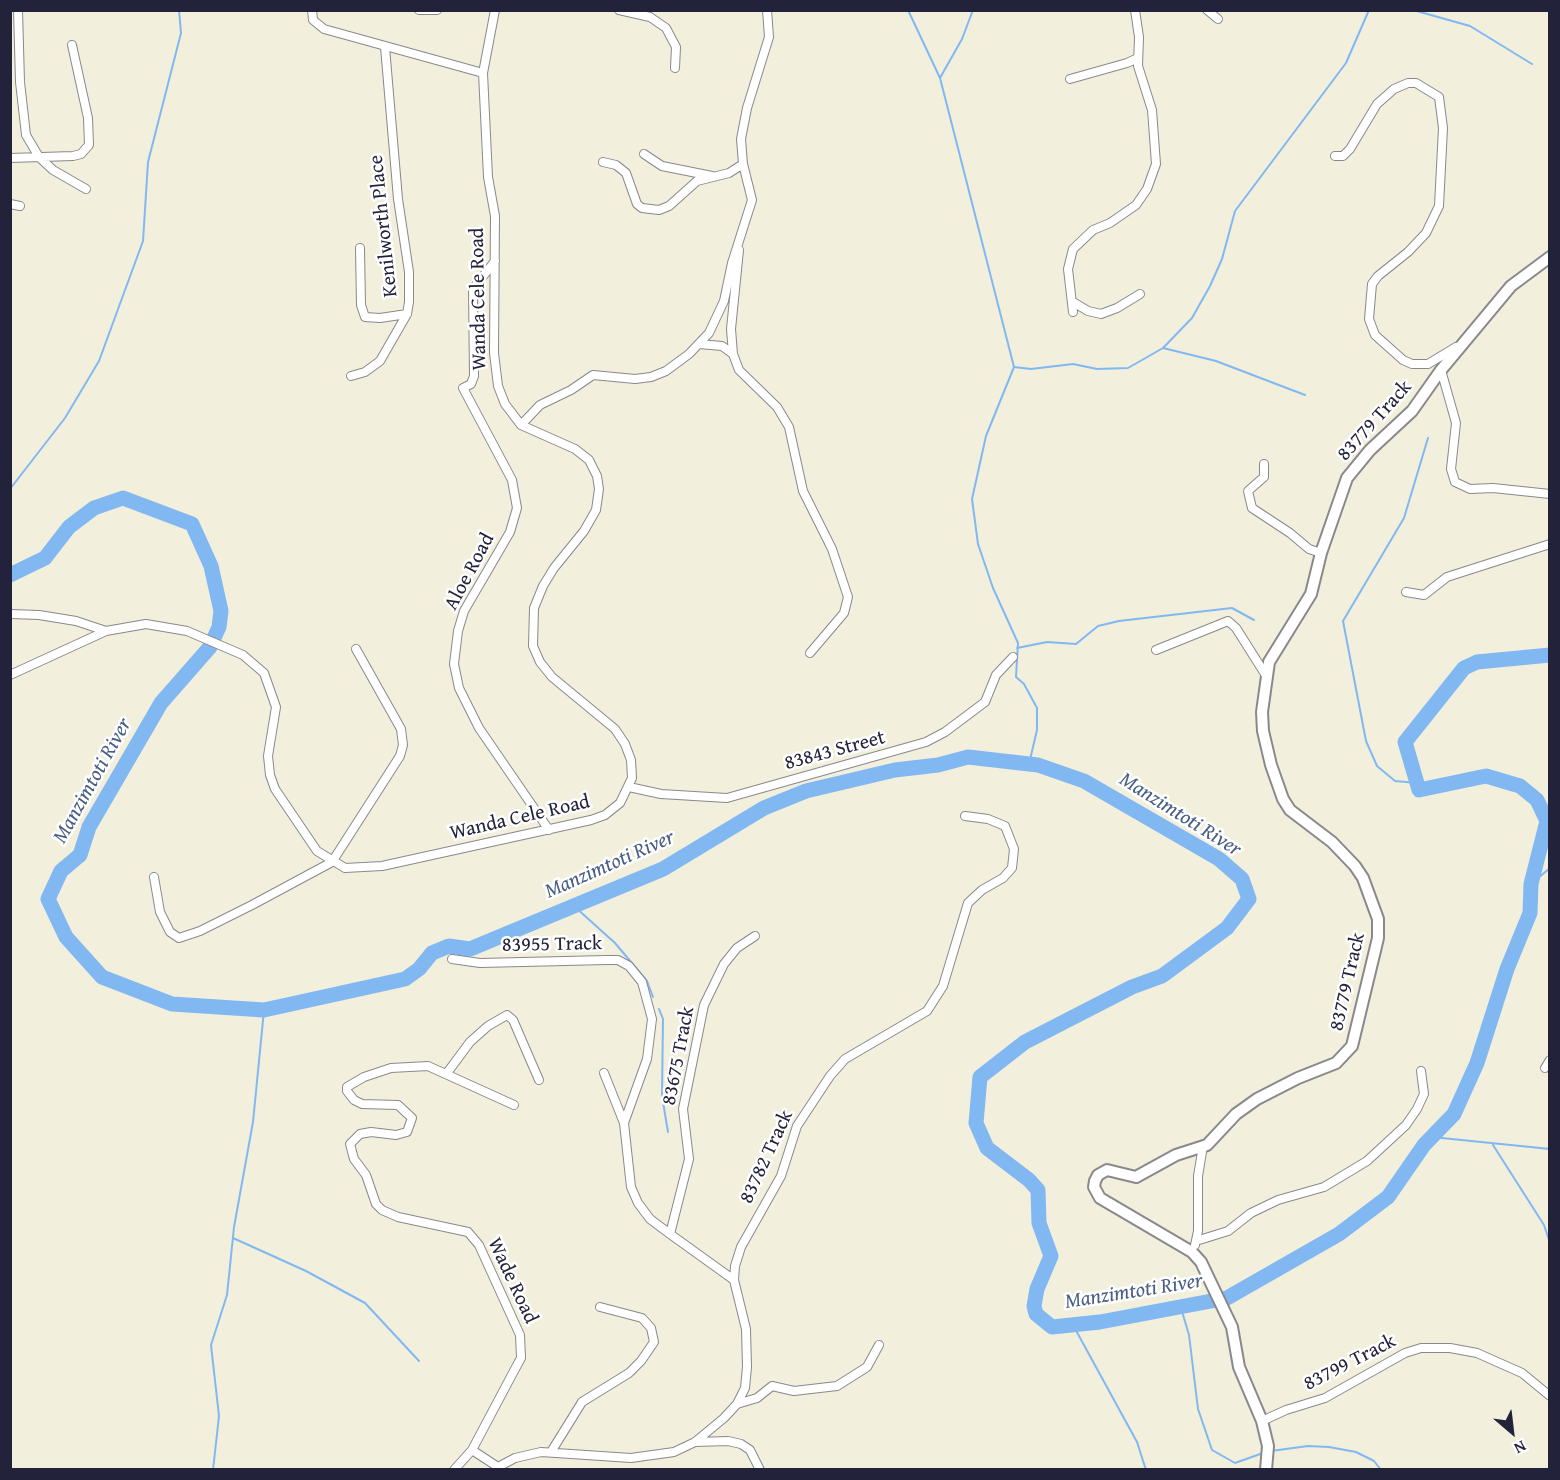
<!DOCTYPE html>
<html>
<head>
<meta charset="utf-8">
<style>
	body { margin:0 }
	#map { position:relative; width:1560px; height:1480px; overflow:hidden; background:#f2efdd; font-family:"Gentium Book Plus",serif }
	canvas { display:block }
	.frame { position:absolute; inset:0; border:12px solid #22223b; pointer-events:none }
	.north { position:absolute; left:1482px; top:1402px; width:60px; height:60px; -webkit-text-stroke:4px #fff; paint-order:stroke; rotate:152deg; font-size:16px; font-weight:700; line-height:24px; text-align:center; color:#22223b }
	.north::after { content:''; display:block; margin:auto; width:21px; height:27px; background:#22223b; clip-path:polygon(50% 0,100% 100%,50% 72%,0 100%) }
</style>
</head>
<body>
<div id="map">
<canvas width="1560" height="1480"></canvas>
<div class="frame"></div>
<div class="north">N</div>
</div>
<script>
const c = document.querySelector('canvas').getContext('2d');
c.lineJoin = 'round';
const shape = rows => new Path2D(rows.map(r => 'M' + r).join(''));
function strokePath(path, color, width, dash) { c.strokeStyle = color; c.lineWidth = width; c.lineCap = dash ? 'butt' : 'round'; c.setLineDash(dash || []); c.stroke(path); }
function label(font, color, halo, rows, align = 'center') {
  c.font = font + ' "Gentium Book Plus",serif'; c.lineWidth = 5; c.setLineDash([]); c.textBaseline = 'middle'; c.strokeStyle = halo; c.fillStyle = color; for (const [text, x, y, turn = 0] of rows) {
    c.save(); c.translate(x, y); c.rotate((+turn || 0) * Math.PI / 180); c.textAlign = isNaN(turn) ? turn : align; if (halo) c.strokeText(text, 0, 0); c.fillText(text, 0, 0); c.restore();
  }
}
const stream = shape([
	[908,10,940,78,1014,367,986,436,972,499,978,544,993,588,1018,643,1016,677,1024,684,1037,708,1037,730,1029,764],
	[1413,10,1470,26,1532,64],
	[940,78,962,39,973,10],
	[1163,348,1216,361,1305,395],
	[1014,367,1031,369,1073,364,1097,369,1128,368,1163,348,1192,318,1210,286,1222,259,1235,211,1346,63,1369,10],
	[10,489,65,418,99,361,143,241,148,162,181,33,179,10],
	[1017,648,1047,642,1076,644,1098,626,1119,621,1232,608,1254,620],
	[1417,783,1395,781,1377,766,1366,741,1343,621,1404,518,1428,438],
	[1531,884,1550,868],
	[575,907,615,943,647,981,653,997],
	[659,1009,663,1019,662,1096,668,1132],
	[1432,1137,1550,1149],
	[1493,1145,1544,1225,1550,1243],
	[233,1238,306,1271,365,1303,419,1361],
	[1181,1308,1189,1335,1198,1409,1212,1450,1235,1463,1263,1453],
	[1073,1325,1137,1442,1146,1470],
	[1271,1451,1308,1446,1329,1447,1356,1452,1374,1461,1381,1470],
	[213,1470,219,1416,211,1345,227,1295,234,1227,253,1122,264,1010]
]);
const river = shape([
	[10,575,45,558,69,527,94,508,123,498,192,524,211,566,221,611,219,627,210,647,161,703,89,827,80,855,61,871,48,899,66,937,102,977,172,1004,264,1010,405,979,419,969,432,953,449,946,470,949,663,869,764,808,806,791,895,770,938,765,968,757,1038,765,1084,781,1219,859,1242,879,1249,899,1227,928,1162,976,1132,987,1025,1042,980,1077,976,1123,987,1148,1029,1180,1038,1190,1039,1223,1051,1256,1037,1289,1034,1306,1036,1314,1052,1327,1100,1322,1227,1298,1339,1234,1388,1197,1424,1145,1454,1114,1477,1063,1507,969,1530,913,1531,884,1547,821,1537,800,1520,786,1486,776,1419,790,1405,742,1464,668,1477,662,1550,655]
]);
const street = shape([
	[18,10,20,82,26,135,39,157,53,170,86,189],
	[312,10,313,20,324,29,483,73],
	[419,10,437,10],
	[619,10,650,17,666,28,676,47,675,68],
	[1207,10,1218,19],
	[1070,79,1127,63,1138,58],
	[644,154,662,166,712,176],
	[1335,156,1343,156,1350,149,1377,104,1394,89,1408,83,1416,83,1439,97,1443,128,1439,206,1426,233,1408,252,1378,276,1372,284,1369,319,1375,335,1403,360,1412,364,1428,364,1456,347],
	[10,158,73,156,81,154,89,145,88,118,72,45],
	[603,162,616,165,626,173,637,204,642,208,659,210,669,206,697,181,729,173,743,164],
	[10,204,20,206],
	[360,248,361,305,365,317,380,318,407,314],
	[739,250,731,329,733,354,739,370,777,407,789,427,803,491,832,549,848,597,844,613,810,653],
	[495,261,473,289,474,376,471,384,463,388,512,480,517,508,510,532,464,611,458,631,454,664,459,688,479,728,549,830],
	[1073,302,1088,311,1101,314,1117,308,1140,294],
	[1073,312,1068,269,1073,249,1093,230,1110,223,1136,205,1147,189,1156,164,1152,110,1138,66,1139,37,1135,10],
	[699,344,722,346,733,354],
	[1441,370,1456,423,1451,469,1455,482,1470,489,1493,488,1550,494],
	[351,376,365,372,380,361,407,314,409,302,409,272,398,199,385,47],
	[521,425,540,405,571,390,593,375,635,379,651,377,666,371,689,354,709,333,724,301,732,263,752,200,743,164,741,139,747,108,769,37,767,10],
	[1264,464,1264,477,1248,491,1252,508,1290,533,1309,549,1321,553],
	[1406,592,1424,595,1447,577,1550,544],
	[10,614,39,615,76,621,106,631],
	[1156,650,1228,621,1236,628,1267,677],
	[10,675,106,631,146,624,187,631,243,655,264,673,276,707,268,756,270,775,275,789,317,851,345,868,382,866,591,820,605,815,620,803,632,778,631,760,625,744,615,729,552,677,540,662,533,646,534,608,543,586,554,568,584,531,596,510,599,489,597,476,589,460,575,449,521,425,505,404,498,386,494,353,495,216,488,177,483,73,495,10],
	[629,787,661,794,727,798,926,742,945,732,985,702,996,675,1013,657],
	[154,877,160,912,170,932,179,938,200,931,252,905,332,862,400,756,403,745,401,729,356,649],
	[452,959,480,963,607,960,618,960,629,966,642,982,652,1019,647,1059,624,1123],
	[1545,1068,1550,1060],
	[447,1073,470,1042,488,1026,507,1015,513,1020,539,1080],
	[604,1073,624,1123,631,1187,638,1203,650,1219,670,1234,734,1280],
	[670,1234,689,1159,683,1109,704,1005,724,964,737,948,755,936],
	[1196,1241,1228,1231,1251,1213,1278,1200,1324,1187,1367,1161,1406,1125,1417,1109,1424,1094,1421,1071],
	[1195,1245,1198,1231,1198,1176,1203,1146],
	[737,1404,757,1398,772,1386,794,1391,837,1386,867,1367,879,1345],
	[1262,1421,1286,1410,1325,1398,1405,1353,1421,1348,1450,1348,1477,1353,1522,1373,1550,1396],
	[695,1442,728,1441,741,1444,750,1450,760,1470],
	[472,1450,498,1467,496,1470],
	[551,1452,582,1402,629,1373,641,1361,654,1342,651,1328,642,1318,600,1307],
	[498,1467,515,1458,541,1452,631,1458,674,1452,695,1442,724,1418,737,1404,745,1388,747,1367,746,1329,734,1280,735,1266,741,1247,781,1176,797,1126,830,1076,845,1059,927,1011,943,986,968,903,982,890,1003,878,1012,868,1014,849,1005,826,988,819,965,816],
	[454,1470,472,1450,515,1369,521,1358,520,1335,479,1245,468,1232,398,1217,382,1210,376,1204,366,1175,354,1159,350,1144,360,1134,371,1132,396,1135,407,1132,412,1118,398,1105,362,1104,354,1100,347,1091,347,1087,364,1077,391,1068,428,1066,514,1105]
]);
const secondary = shape([
	[1266,1470,1268,1446,1262,1421,1239,1367,1232,1327,1201,1262,1192,1252,1100,1198,1094,1187,1095,1181,1098,1175,1107,1170,1136,1177,1176,1155,1207,1145,1236,1114,1257,1099,1298,1078,1336,1063,1352,1046,1378,938,1378,919,1363,878,1355,866,1332,842,1290,810,1283,799,1271,765,1263,731,1262,712,1269,662,1311,594,1321,553,1347,478,1370,450,1412,411,1441,370,1511,286,1550,257]
]);
const streetNames = [
	["Kenilworth Place",384,226,-96],
	["Wanda Cele Road",479,299,-91],
	["83779 Track",1375,421,-48],
	["Aloe Road",470,572,-62],
	["83843 Street",835,751,-15],
	["Wanda Cele Road",520,818,-13],
	["83955 Track",552,945,-1],
	["83779 Track",1348,982,-77],
	["83675 Track",679,1056,-79],
	["83782 Track",767,1157,-65],
	["Wade Road",512,1281,65],
	["83799 Track",1350,1363,-27]
];
const waterNames = [
	["Manzimtoti River",93,781,-61],
	["Manzimtoti River",1180,815,32],
	["Manzimtoti River",610,865,-24],
	["Manzimtoti River",1134,1292,-9]
];
strokePath(stream, '#82b8f1', 2);
strokePath(river, '#82b8f1', 15);
strokePath(street, '#8a888c', 10);
strokePath(secondary, '#8a888c', 14);
strokePath(street, '#fff', 8);
strokePath(secondary, '#fff', 10);
label('20px', '#22223b', '#fff', streetNames);
label('italic 21px', '#485e84', '#fff', waterNames);
</script>
</body>
</html>
